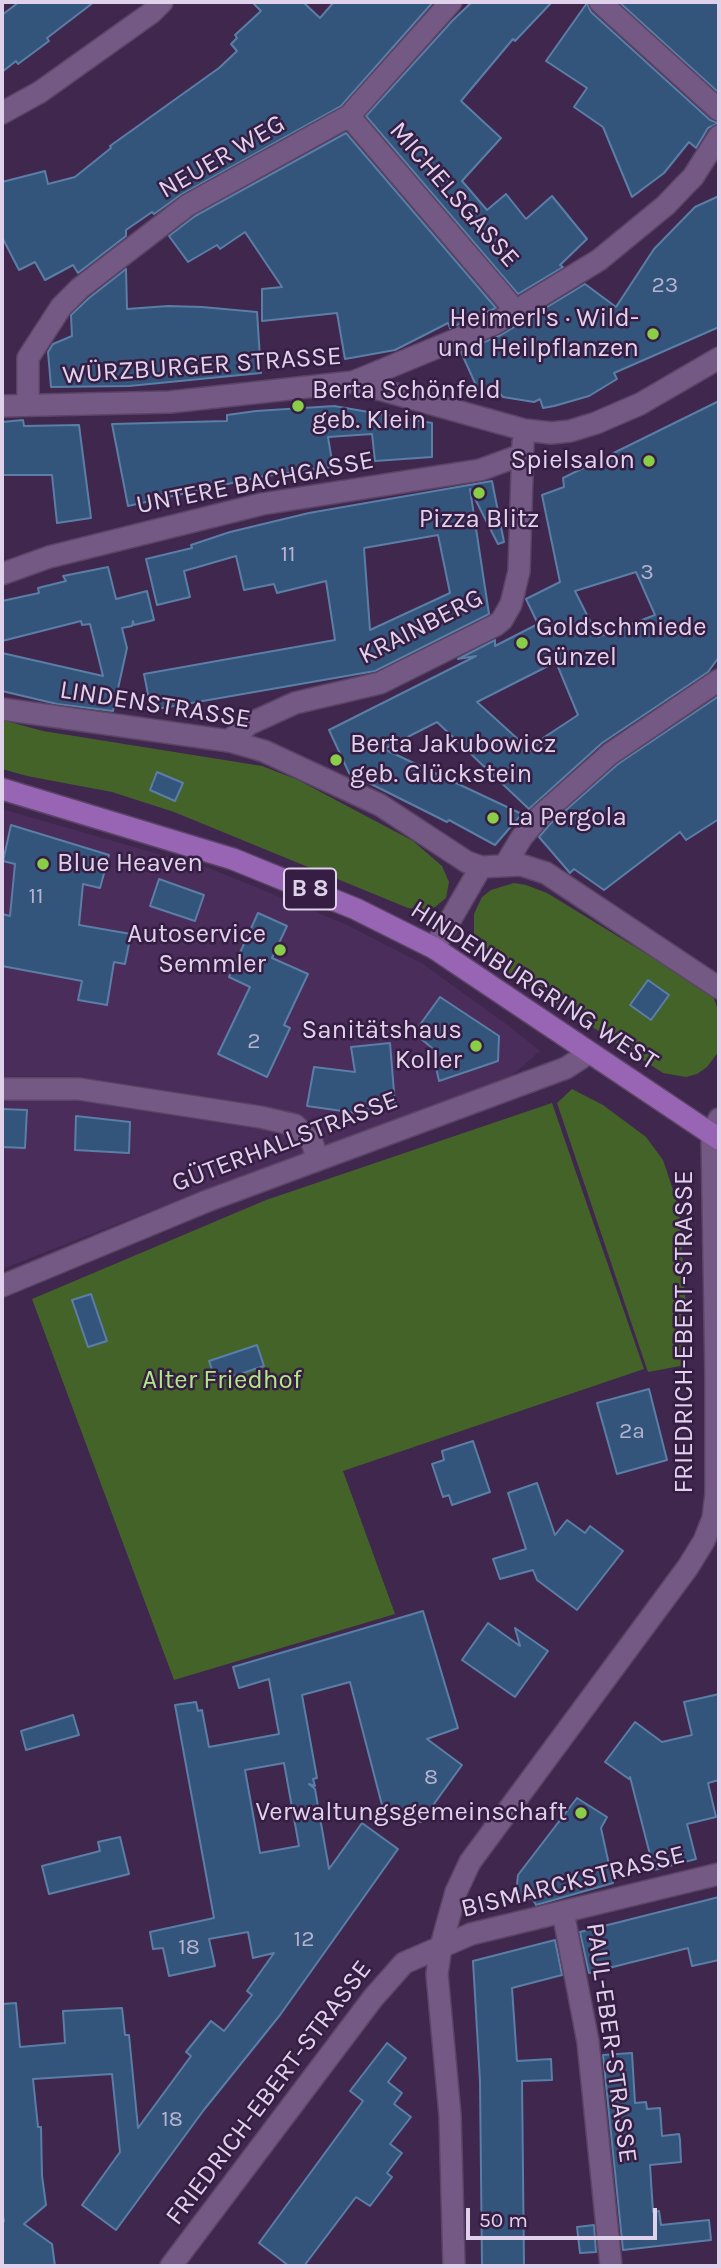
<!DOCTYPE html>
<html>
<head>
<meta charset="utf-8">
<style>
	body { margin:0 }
	#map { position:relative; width:721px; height:2268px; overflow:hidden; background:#40274e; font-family:Karla,sans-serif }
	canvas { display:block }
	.frame { position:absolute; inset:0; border:4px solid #e0d2ea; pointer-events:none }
	.scale { position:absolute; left:466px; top:2208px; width:191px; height:32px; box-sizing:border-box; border:4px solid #e0d2ea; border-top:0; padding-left:9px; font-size:21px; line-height:24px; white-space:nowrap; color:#e0d2ea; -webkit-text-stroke:5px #361d43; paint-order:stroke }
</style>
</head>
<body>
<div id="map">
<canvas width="721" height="2268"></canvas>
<div class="frame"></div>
<div class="scale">50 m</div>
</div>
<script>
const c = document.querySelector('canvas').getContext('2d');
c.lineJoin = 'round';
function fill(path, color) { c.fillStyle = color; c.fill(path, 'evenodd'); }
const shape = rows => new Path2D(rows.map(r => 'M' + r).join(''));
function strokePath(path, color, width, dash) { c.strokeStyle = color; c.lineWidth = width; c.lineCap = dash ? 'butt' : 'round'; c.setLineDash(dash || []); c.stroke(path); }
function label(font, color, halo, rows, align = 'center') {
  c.font = font + ' Karla,sans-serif'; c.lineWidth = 5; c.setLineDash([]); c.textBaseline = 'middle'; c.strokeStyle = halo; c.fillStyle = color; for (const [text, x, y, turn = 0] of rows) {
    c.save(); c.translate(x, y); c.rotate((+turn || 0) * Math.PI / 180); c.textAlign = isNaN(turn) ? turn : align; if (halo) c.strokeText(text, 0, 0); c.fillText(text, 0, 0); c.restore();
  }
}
const built = shape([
	[2,809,214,870,345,924,423,964,509,1026,540,1051,508,1079,254,1171,2,1269]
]);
const green = shape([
	[2,720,43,731,262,766,298,780,413,841,442,866,449,882,446,898,435,907,425,910,408,908,174,812,112,792,27,776,2,769],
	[514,883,526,885,547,893,704,989,714,999,719,1013,719,1051,707,1067,697,1074,686,1077,663,1073,488,959,479,947,474,934,474,914,482,897,491,890],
	[572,1089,603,1105,646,1137,663,1160,679,1208,687,1323,686,1365,648,1372,557,1103],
	[552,1103,644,1369,343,1471,395,1614,174,1680,32,1299,266,1200]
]);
const building = shape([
	[19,2,94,2,47,38,49,41,18,64,16,61,2,72,2,15,19,2],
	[252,2,303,2,320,18,334,2,433,2,341,106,182,194,154,214,152,212,126,230,126,236,78,273,73,265,45,280,35,262,19,270,2,237,2,182,45,171,48,184,75,177,111,148,110,146,219,68,237,51,231,44,237,38,235,35,261,11,252,2],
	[472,2,552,2,515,41,513,39,461,101,501,138,462,181,487,210,506,194,526,219,552,196,587,239,560,265,563,267,518,294,366,116,453,20,472,2],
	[619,2,719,2,719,93,619,2],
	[587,3,591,12,710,120,719,123,708,128,696,148,689,142,664,173,632,197,603,127,574,107,587,88,546,61,587,3],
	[346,133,496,308,450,328,448,323,395,350,345,359,337,313,262,321,262,289,282,287,245,232,220,249,217,245,188,262,169,236,195,216,346,133],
	[719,196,719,327,614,373,617,379,589,396,554,406,543,408,540,399,534,402,503,397,494,387,479,392,461,352,501,335,585,284,616,307,654,249,695,207,719,196],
	[126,269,127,309,168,306,202,307,257,312,261,373,129,386,51,387,48,352,53,344,72,336,71,315,89,298,126,269],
	[719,401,719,657,708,672,602,743,529,809,437,722,384,749,524,815,521,815,495,845,449,820,447,822,349,773,329,730,476,656,458,659,495,640,495,646,538,624,526,599,560,582,542,495,564,487,563,478,719,401],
	[636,572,655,615,598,637,575,591,636,572],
	[556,662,578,715,543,738,531,751,477,702,556,662],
	[334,406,432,423,432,457,375,461,372,434,328,437,333,467,259,477,128,506,112,424,227,421,227,415,256,411,334,406],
	[23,420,24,426,79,425,91,518,57,523,52,475,2,475,2,422,23,420],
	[492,481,504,542,498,544,470,489,489,614,375,671,151,710,144,674,335,640,326,581,277,593,274,584,244,590,236,556,184,571,190,597,157,605,146,559,192,548,191,545,230,532,309,513,492,481],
	[438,535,450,593,370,630,364,548,438,535],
	[108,567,116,599,147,591,154,620,134,625,133,621,132,626,122,628,127,648,113,711,57,704,2,691,2,653,103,676,90,624,82,625,81,621,2,641,2,601,39,593,38,588,66,581,63,576,108,567],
	[719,696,719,819,686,840,680,832,604,890,574,869,570,873,539,837,550,824,618,764,719,696],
	[157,772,183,783,175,801,150,790,157,772],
	[11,825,109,855,100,888,83,884,79,925,131,934,125,964,114,962,107,1005,78,1000,82,981,2,966,2,914,10,916,15,864,3,861,11,825],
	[159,879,204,895,195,921,150,906,159,879],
	[258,913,287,926,272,958,308,974,284,1025,290,1028,267,1077,218,1054,250,987,229,977,258,913],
	[648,980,669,995,651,1020,630,1005,648,980],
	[440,997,499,1036,498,1061,439,1081,432,1048,414,1033,440,997],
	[390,1043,395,1104,374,1109,363,1114,307,1106,314,1067,355,1072,351,1047,390,1043],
	[2,1109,27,1110,25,1148,2,1147,2,1109],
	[76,1116,130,1122,129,1153,75,1150,76,1116],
	[91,1294,107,1341,88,1347,72,1300,91,1294],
	[257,1345,264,1366,216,1382,209,1361,257,1345],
	[649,1389,667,1460,617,1474,597,1403,649,1389],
	[473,1441,490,1492,452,1505,449,1495,443,1497,432,1464,444,1460,442,1451,473,1441],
	[537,1483,555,1535,567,1520,585,1533,590,1526,623,1551,577,1610,537,1580,533,1570,500,1579,493,1559,526,1549,508,1493,537,1483],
	[423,1611,458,1728,427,1739,462,1765,421,1822,383,1809,350,1682,302,1695,317,1778,313,1779,315,1786,309,1784,315,1789,329,1869,362,1823,398,1849,280,2015,203,2111,116,2230,82,2205,120,2152,112,2074,33,2079,38,2127,41,2127,42,2176,46,2205,24,2224,52,2244,55,2266,2,2266,2,2224,4,2221,2,2211,2,2004,16,2003,20,2047,65,2043,63,2011,122,2008,125,2035,129,2035,138,2128,191,2056,186,2052,211,2021,224,2031,252,1995,247,1991,274,1953,253,1958,248,1932,209,1939,215,1966,169,1976,163,1948,153,1949,150,1932,214,1918,175,1705,196,1702,198,1711,202,1710,209,1747,279,1734,269,1679,239,1688,233,1667,423,1611],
	[284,1763,299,1846,260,1853,245,1770,284,1763],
	[488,1623,520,1646,515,1628,548,1651,515,1697,462,1660,488,1623],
	[719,1694,719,1780,708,1783,716,1817,687,1824,696,1859,654,1870,630,1777,629,1779,605,1762,635,1722,662,1742,692,1735,684,1702,719,1694],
	[73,1715,79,1735,26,1750,21,1731,73,1715],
	[577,1798,607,1817,601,1828,613,1883,536,1905,532,1898,523,1899,516,1894,518,1875,577,1798],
	[120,1837,129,1874,49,1894,42,1866,100,1851,98,1842,120,1837],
	[719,1897,719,1960,692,1966,688,1948,589,1973,580,1932,719,1897],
	[555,1940,562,1975,512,1988,517,2061,551,2059,552,2080,522,2081,524,2266,482,2266,480,2081,473,1961,555,1940],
	[387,2043,406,2058,388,2082,402,2093,394,2104,411,2117,390,2144,402,2153,387,2173,392,2177,370,2206,356,2197,304,2266,289,2266,259,2243,363,2101,350,2091,387,2043],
	[632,2053,635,2103,646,2102,647,2109,660,2108,662,2136,679,2134,680,2140,681,2162,650,2165,653,2212,659,2211,661,2225,709,2220,711,2240,623,2250,603,2055,632,2053],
	[594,2225,596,2252,580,2253,577,2227,594,2225]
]);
const minor = shape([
	[600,2,719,110],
	[2,113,40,92,151,13,162,2],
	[349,116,516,311],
	[353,382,494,324,599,260,666,205,684,186,693,177,719,136],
	[28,405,28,358,61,307,80,288,188,205,349,116,451,2],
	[2,406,170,402,353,382,525,430,551,433,570,431,596,423,640,404,719,358],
	[2,574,49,557,262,504,480,470,521,455],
	[2,709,229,741,264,751,380,805,467,862,481,867,521,865,546,873,719,988],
	[229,741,249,724,295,703,380,683,496,625,502,620,511,604,519,571,523,443],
	[505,865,522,837,541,815,610,754,719,680],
	[434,948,481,867],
	[2,1089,79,1089,260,1117,295,1125,312,1142,317,1158],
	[2,1286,207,1201,566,1068,589,1053],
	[563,1912,588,2042,611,2266],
	[171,2266,373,1998,404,1963,471,1934,719,1874],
	[454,2266,450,2115,437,1974,441,1946,456,1892,470,1862,688,1567,704,1541,713,1518,716,1494,716,1379,712,1135,719,1119]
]);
const major = shape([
	[2,789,233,859,356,909,434,948,719,1139]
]);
const markers = [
	[653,334,7,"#8ace47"],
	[298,406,7,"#8ace47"],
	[649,461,7,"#8ace47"],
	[479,493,7,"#8ace47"],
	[522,643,7,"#8ace47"],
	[336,760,7,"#8ace47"],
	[493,818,7,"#8ace47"],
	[43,864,7,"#8ace47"],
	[280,950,7,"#8ace47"],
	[476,1046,7,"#8ace47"],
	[581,1813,7,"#8ace47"]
];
const numberNames = [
	["23",665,285],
	["11",288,554],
	["3",647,572],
	["11",36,896],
	["2",254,1041],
	["2a",632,1431],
	["8",431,1777],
	["12",304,1939],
	["18",189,1947],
	["18",172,2119]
];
const shields = [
	[310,889,52]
];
const shieldNames = [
	["B 8",310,889]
];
const streetNames = [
	["NEUER WEG",222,157,-30],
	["MICHELSGASSE",454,195,49],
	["WÜRZBURGER STRASSE",202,366,-4],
	["UNTERE BACHGASSE",255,483,-11],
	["KRAINBERG",421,627,-27],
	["LINDENSTRASSE",155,705,9],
	["HINDENBURGRING WEST",534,986,33],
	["GÜTERHALLSTRASSE",285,1142,-21],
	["FRIEDRICH-EBERT-STRASSE",685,1332,-90],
	["BISMARCKSTRASSE",573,1882,-14],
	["PAUL-EBER-STRASSE",611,2043,82],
	["FRIEDRICH-EBERT-STRASSE",269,2093,-53]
];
const poiNames = [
	["Heimerl's · Wild-",639,319],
	["und Heilpflanzen",639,349],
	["Berta Schönfeld",312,391,"left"],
	["geb. Klein",312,421,"left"],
	["Spielsalon",635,461],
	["Pizza Blitz",479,520,"center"],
	["Goldschmiede",536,628,"left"],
	["Günzel",536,658,"left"],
	["Berta Jakubowicz",350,745,"left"],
	["geb. Glückstein",350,775,"left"],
	["La Pergola",507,818,"left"],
	["Blue Heaven",57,864,"left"],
	["Autoservice",266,935],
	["Semmler",266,965],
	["Sanitätshaus",462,1031],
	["Koller",462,1061],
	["Verwaltungsgemeinschaft",567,1813]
];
const parkNames = [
	["Alter Friedhof",222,1381]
];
fill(built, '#4a2d5b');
fill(green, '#446329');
fill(building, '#34557b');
strokePath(building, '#5b7ea6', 2);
strokePath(minor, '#5b4566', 24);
strokePath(major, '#5b4566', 24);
strokePath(minor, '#735983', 21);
strokePath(major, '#9865b5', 21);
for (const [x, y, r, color] of markers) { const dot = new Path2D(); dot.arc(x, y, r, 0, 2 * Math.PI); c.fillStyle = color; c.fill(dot); strokePath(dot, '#361d43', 2.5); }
label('23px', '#b5b3ce', null, numberNames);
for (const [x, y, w] of shields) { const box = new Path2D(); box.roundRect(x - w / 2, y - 20.5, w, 41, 5); c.fillStyle = '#361d43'; c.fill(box); strokePath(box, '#e0d2ea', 2); }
label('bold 24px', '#e0d2ea', null, shieldNames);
label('26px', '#e0d2ea', '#361d43', streetNames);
label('26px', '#e0d2ea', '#361d43', poiNames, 'right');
label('26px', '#b1e884', '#361d43', parkNames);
</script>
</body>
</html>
